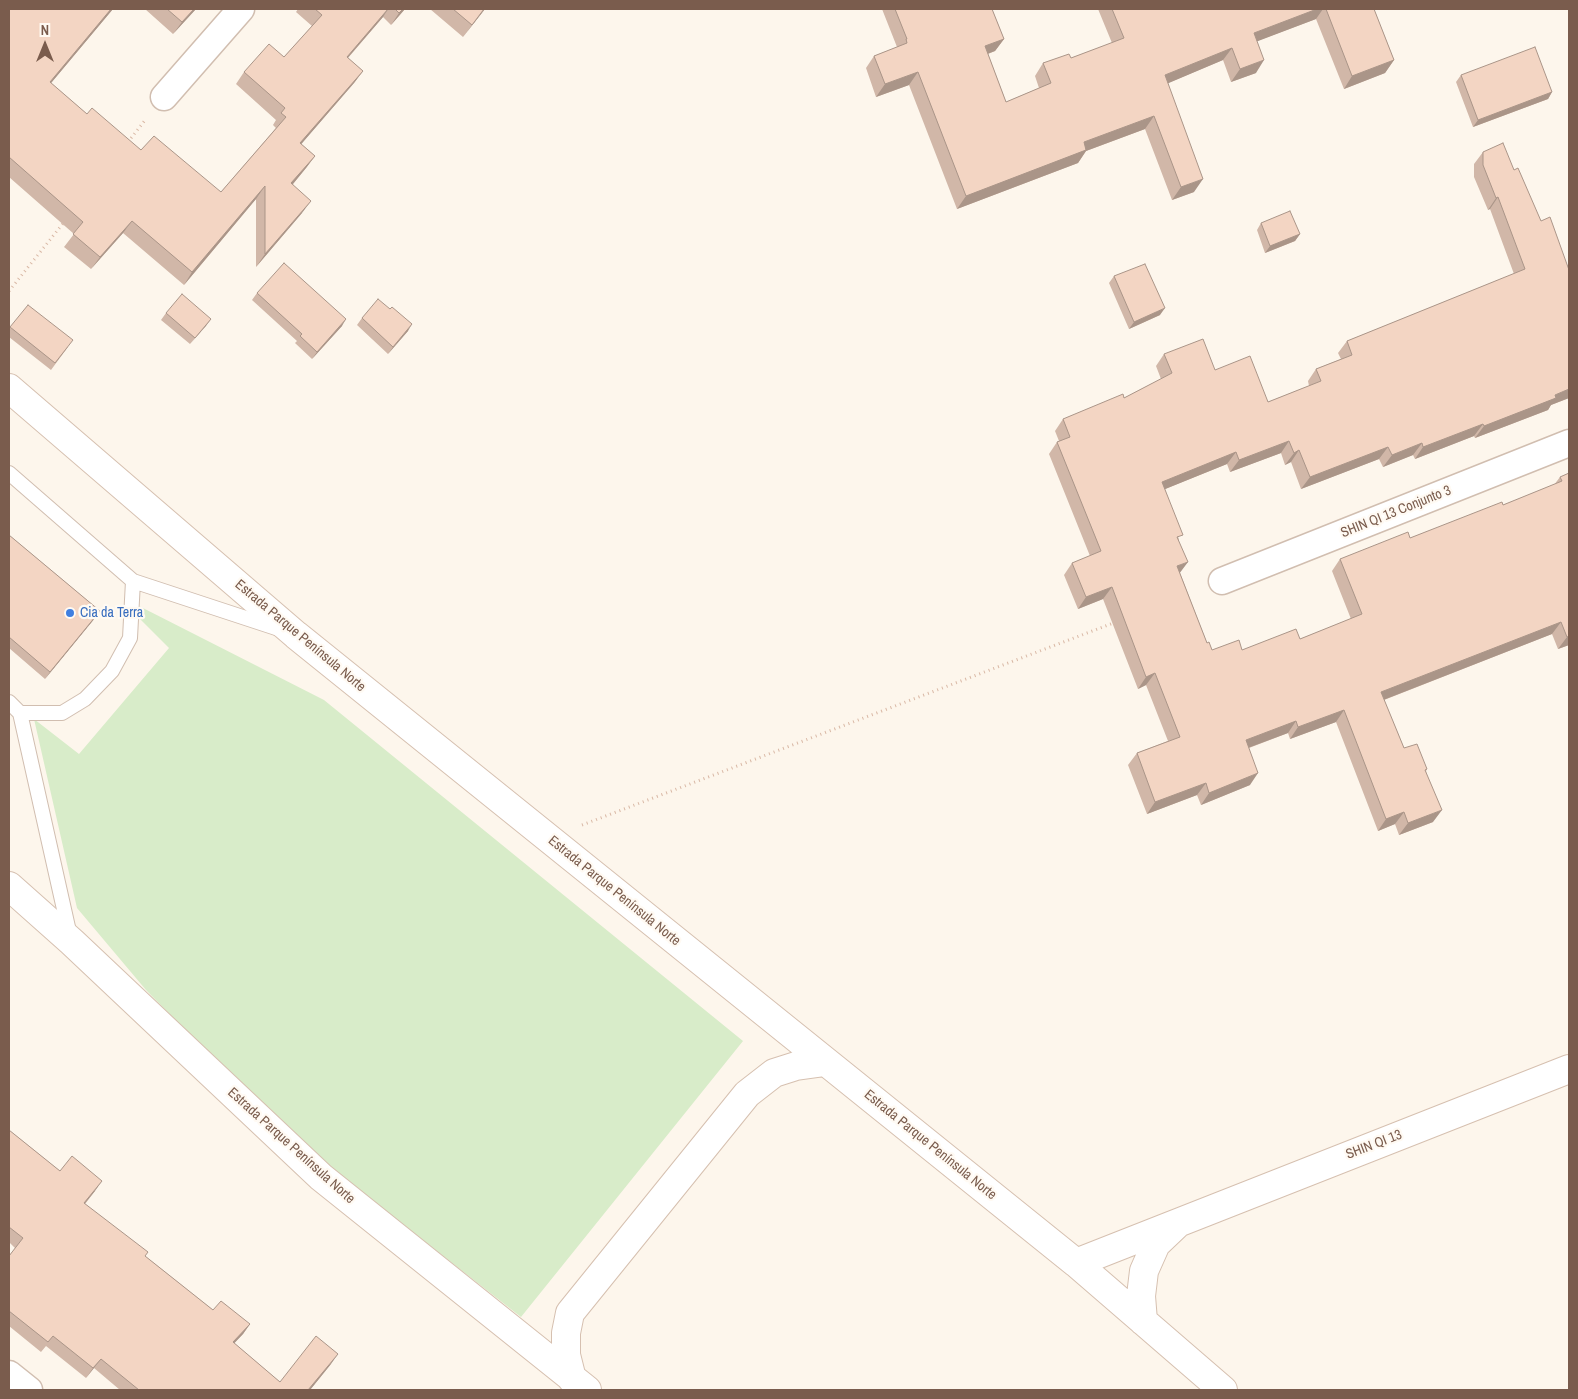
<!DOCTYPE html>
<html>
<head>
<meta charset="utf-8">
<style>
	body { margin:0 }
	#map { position:relative; width:1578px; height:1399px; overflow:hidden; background:#fdf6ec; font-family:"Archivo Narrow",sans-serif }
	canvas { display:block }
	.frame { position:absolute; inset:0; border:10px solid #7a5c4d; pointer-events:none }
	.north { position:absolute; left:20px; top:20px; width:50px; height:50px; -webkit-text-stroke:4px #fffaf3; paint-order:stroke; rotate:0deg; font-size:14px; font-weight:700; line-height:20px; text-align:center; color:#7a5c4d }
	.north::after { content:''; display:block; margin:auto; width:18px; height:22px; background:#7a5c4d; clip-path:polygon(50% 0,100% 100%,50% 72%,0 100%) }
</style>
</head>
<body>
<div id="map">
<canvas width="1578" height="1399"></canvas>
<div class="frame"></div>
<div class="north">N</div>
</div>
<script>
const c = document.querySelector('canvas').getContext('2d');
c.lineJoin = 'round';
function fill(path, color) { c.fillStyle = color; c.fill(path, 'evenodd'); }
const shape = rows => new Path2D(rows.map(r => 'M' + r).join(''));
function strokePath(path, color, width, dash) { c.strokeStyle = color; c.lineWidth = width; c.lineCap = dash ? 'butt' : 'round'; c.setLineDash(dash || []); c.stroke(path); }
function label(font, color, halo, rows, align = 'center') {
  c.font = font + ' "Archivo Narrow",sans-serif'; c.lineWidth = 4.5; c.setLineDash([]); c.textBaseline = 'middle'; c.strokeStyle = halo; c.fillStyle = color; for (const [text, x, y, turn = 0] of rows) {
    c.save(); c.translate(x, y); c.rotate((+turn || 0) * Math.PI / 180); c.textAlign = isNaN(turn) ? turn : align; if (halo) c.strokeText(text, 0, 0); c.fillText(text, 0, 0); c.restore();
  }
}
const green = shape([
	[137,605,324,700,743,1041,521,1317,346,1180,235,1081,146,990,77,908,34,719,79,754,169,648,136,615]
]);
const path = shape([
	[128,142,146,119],
	[9,291,65,221],
	[582,825,1116,622]
]);
const lane = shape([
	[9,473,133,581,279,629],
	[9,702,20,713,70,936],
	[20,713,62,713,85,699,112,671,130,638,133,581]
]);
const street = shape([
	[164,97,241,9],
	[1222,581,1569,443],
	[9,1374,29,1390]
]);
const secondary = shape([
	[9,388,296,635,1076,1263,1223,1390],
	[9,886,72,942,321,1177,587,1390],
	[1076,1263,1569,1069],
	[1143,1321,1141,1296,1144,1271,1156,1244,1176,1225],
	[572,1379,566,1355,566,1333,570,1313,747,1094,774,1073,796,1066,825,1062]
]);
const wall = shape([
	[9,9,113,9,51,83,87,114,141,150,221,192,276,128,273,125,276,120,236,84,244,72,284,57,312,26,296,12,298,9,405,9,391,25,383,17,348,58,363,71,354,83,301,144,315,156,306,168,293,184,302,213,256,267,256,199,184,285,123,233,91,269,64,247,74,234,9,177],
	[145,9,196,9,173,34],
	[430,9,485,9,463,37],
	[882,9,992,9,1004,39,995,51,988,54,1006,102,1039,88,1035,76,1043,63,1071,58,1112,43,1098,9,1374,9,1394,60,1385,73,1344,89,1316,19,1257,41,1256,73,1231,82,1223,60,1168,83,1194,192,1172,200,1145,129,1086,151,1078,163,957,209,909,85,876,97,866,68,874,56,897,47],
	[1461,75,1552,92,1548,99,1473,127,1456,82],
	[1483,152,1514,170,1541,221,1569,270,1569,398,1551,405,1548,410,1475,438,1474,436,1415,459,1413,455,1383,467,1379,459,1301,489,1291,462,1285,465,1281,453,1230,472,1227,464,1165,489,1179,540,1180,573,1207,643,1212,650,1242,650,1300,639,1351,619,1332,571,1340,559,1410,538,1503,505,1554,485,1560,477,1569,473,1569,645,1558,649,1552,634,1384,700,1404,748,1427,769,1426,771,1433,822,1399,835,1395,824,1378,831,1336,722,1290,739,1288,733,1249,748,1250,785,1201,805,1197,795,1147,814,1128,765,1137,753,1168,741,1146,685,1138,689,1103,599,1078,609,1064,575,1072,563,1090,556,1049,454,1057,442,1059,441,1055,431,1063,419,1124,398,1161,379,1156,366,1164,354,1215,370,1268,402,1309,386,1308,381,1316,369,1341,359,1338,353,1347,341,1514,274,1490,209,1488,210,1474,177,1474,164],
	[1261,223,1300,234,1295,241,1265,253,1257,230],
	[1114,276,1160,315,1129,329,1109,283],
	[257,293,342,326,312,359,295,343,297,341,252,300],
	[166,313,211,319,190,344,161,320],
	[362,318,408,331,388,354,357,325],
	[10,327,68,347,51,370,9,337,9,329],
	[9,535,100,611,95,618,45,679,9,648],
	[9,1130,60,1171,95,1191,85,1204,145,1256,213,1310,250,1324,243,1334,234,1343,280,1382,331,1364,310,1390,120,1390,94,1368,86,1378,46,1346,41,1352,9,1326,9,1256,15,1248,9,1242]
]);
const shadedWall = shape([
	[111,9,113,9,41,95,50,82],
	[194,9,196,9,173,34,182,22],
	[388,9,383,17,338,69,347,57],
	[403,9,405,9,391,25,399,13],
	[484,9,485,9,463,37],
	[1317,9,1323,9,1316,19,1245,46,1254,33],
	[1004,39,995,51,976,58,985,46],
	[1232,48,1223,60,1157,88,1165,75],
	[1264,60,1256,73,1231,82,1240,69],
	[1394,60,1385,73,1344,89,1352,76],
	[363,71,354,83,291,156,300,143],
	[918,72,909,85,876,97,885,84],
	[1552,92,1548,99,1473,127,1478,120],
	[1154,116,1145,129,1086,151,1078,163,957,209,966,196,1084,142],
	[315,156,306,168,283,196,291,183],
	[1203,179,1194,192,1172,200,1181,187],
	[265,186,256,199,184,285,192,272],
	[1498,197,1490,209,1488,210,1496,198],
	[311,201,302,213,256,267,265,254],
	[132,221,123,233,91,269,100,257],
	[1300,234,1295,241,1265,253,1270,246],
	[1165,308,1160,315,1129,329,1134,322],
	[211,319,206,326,190,344,195,338],
	[346,319,342,326,312,359,317,352],
	[412,324,408,331,388,354,393,347],
	[1569,389,1569,398,1551,405,1548,410,1475,438,1484,426],
	[1483,424,1474,436,1415,459,1423,447],
	[1289,441,1281,453,1230,472,1239,460],
	[1422,443,1413,455,1383,467,1392,455],
	[1388,447,1379,459,1301,489,1310,477],
	[1299,450,1291,462,1285,465,1294,453],
	[1236,452,1227,464,1153,494,1162,482],
	[1188,562,1179,574,1177,566],
	[1112,587,1103,599,1078,609,1086,597],
	[100,611,95,618,45,679,50,672],
	[1561,622,1552,634,1373,704,1381,692],
	[1569,636,1569,645,1558,649,1567,637],
	[1155,673,1146,685,1138,689,1146,677],
	[1344,710,1336,722,1290,739,1298,727],
	[1296,721,1288,733,1237,752,1246,740],
	[1258,773,1250,785,1201,805,1209,793],
	[1206,783,1197,795,1147,814,1155,802],
	[1442,810,1433,822,1399,835,1408,823],
	[1404,812,1395,824,1378,831,1386,819],
	[102,1181,95,1191,77,1213,84,1203],
	[250,1324,243,1334,226,1352,233,1342],
	[338,1354,331,1364,310,1390,308,1390],
	[101,1359,94,1368,86,1378,93,1368]
]);
const building = shape([
	[9,9,111,9,50,82,87,114,92,108,141,150,154,136,221,192,286,117,281,113,285,108,244,72,269,44,284,57,322,15,315,9,388,9,347,57,363,71,300,143,315,156,291,183,311,201,265,254,265,186,192,272,132,221,100,257,73,234,83,222,9,157,9,9],
	[167,9,194,9,182,22,167,9],
	[395,9,403,9,399,13,395,9],
	[453,9,484,9,472,25,453,9],
	[895,9,992,9,1004,39,985,46,1006,102,1051,83,1043,63,1069,54,1071,58,1124,38,1112,9,1317,9,1254,33,1264,60,1240,69,1232,48,1165,75,1203,179,1181,187,1154,116,1084,142,1086,150,966,196,918,72,885,84,874,56,907,43,906,39,907,39,895,9],
	[1326,9,1374,9,1394,60,1352,76,1326,9],
	[1535,47,1552,92,1478,120,1461,75,1535,47],
	[1503,143,1514,170,1518,168,1541,221,1550,217,1569,270,1569,389,1555,395,1556,398,1484,426,1483,424,1423,447,1422,443,1392,455,1388,447,1310,477,1299,450,1294,453,1289,441,1239,460,1236,452,1162,482,1183,535,1177,537,1188,562,1177,566,1207,643,1209,642,1212,650,1239,640,1242,650,1296,629,1300,639,1362,614,1340,559,1408,532,1410,538,1502,502,1503,505,1562,481,1560,477,1569,473,1569,636,1567,637,1561,622,1381,692,1404,748,1417,744,1427,769,1425,770,1442,810,1408,823,1404,812,1386,819,1344,710,1298,727,1296,721,1246,740,1258,773,1209,793,1206,783,1155,802,1137,753,1180,737,1155,673,1146,677,1112,587,1086,597,1072,563,1101,551,1057,442,1070,437,1063,419,1123,394,1124,398,1172,373,1164,354,1203,339,1215,370,1250,356,1268,402,1321,381,1316,369,1352,355,1347,341,1525,269,1498,197,1496,198,1483,165,1483,152,1503,143],
	[1290,211,1300,234,1270,246,1261,223,1290,211],
	[284,263,346,319,317,352,300,336,302,334,257,293,284,263],
	[1145,264,1165,308,1134,322,1114,276,1145,264],
	[182,294,211,319,195,338,166,313,182,294],
	[378,299,390,309,392,307,412,324,393,347,362,318,378,299],
	[28,305,73,340,55,363,10,327,28,305],
	[9,535,100,611,50,672,9,637,9,535],
	[9,1130,60,1171,72,1156,102,1181,84,1203,148,1252,145,1256,213,1310,221,1301,250,1324,233,1342,280,1382,316,1336,338,1354,308,1390,139,1390,101,1359,93,1368,53,1336,48,1342,9,1311,9,1256,23,1238,9,1227,9,1130]
]);
const markers = [
	[70,613,5,"#3f7fe0"]
];
const streetNames = [
	["SHIN QI 13 Conjunto 3",1396,512,-22],
	["Estrada Parque Península Norte",300,636,40],
	["Estrada Parque Península Norte",614,891,39],
	["Estrada Parque Península Norte",930,1145,39],
	["SHIN QI 13",1374,1145,-21],
	["Estrada Parque Península Norte",291,1146,42]
];
const shopNames = [
	["Cia da Terra",80,613]
];
fill(green, '#d8ecc9');
strokePath(lane, '#d1beb0', 16);
strokePath(street, '#d1beb0', 29);
strokePath(secondary, '#d6c0b0', 30);
strokePath(path, '#d9b8a5', 3, [1, 4]);
strokePath(lane, '#fff', 14);
strokePath(street, '#fff', 26);
strokePath(secondary, '#fff', 28);
fill(wall, '#d1b7a8');
fill(shadedWall, '#aa9588');
fill(building, '#f3d5c3');
strokePath(building, '#aa9588', 1);
for (const [x, y, r, color] of markers) { const dot = new Path2D(); dot.arc(x, y, r, 0, 2 * Math.PI); c.fillStyle = color; c.fill(dot); strokePath(dot, '#fffaf3', 2); }
label('14px', '#7a5c4d', '#fffaf3', streetNames);
label('14px', '#366cbe', '#fffaf3', shopNames, 'left');
</script>
</body>
</html>
